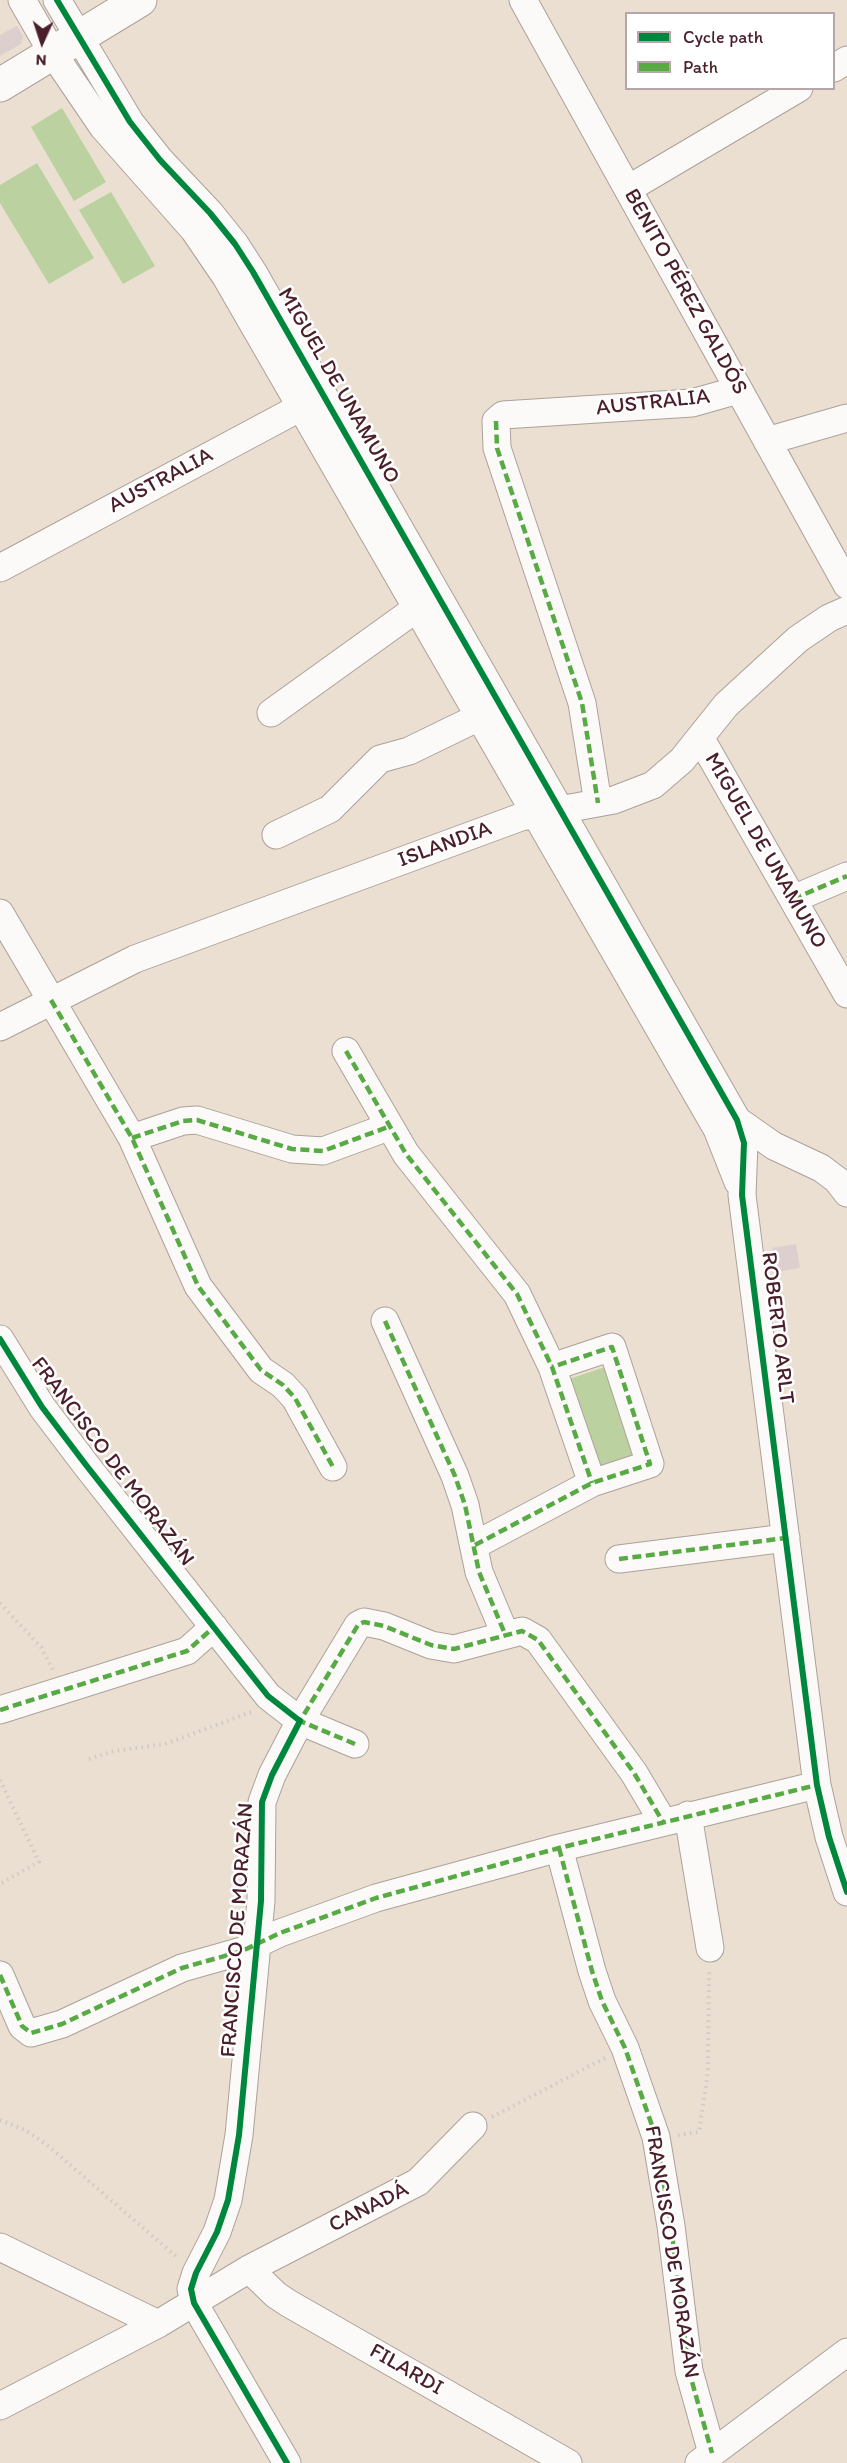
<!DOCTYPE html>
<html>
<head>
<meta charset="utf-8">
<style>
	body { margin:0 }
	#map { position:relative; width:847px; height:2463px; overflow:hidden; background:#eadfd0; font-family:Itim,sans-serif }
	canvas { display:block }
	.legend { position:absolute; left:625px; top:12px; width:210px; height:78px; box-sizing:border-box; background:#fff; border:2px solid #b7a5aa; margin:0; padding:8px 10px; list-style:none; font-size:18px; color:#4a1f2b }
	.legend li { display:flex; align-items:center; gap:12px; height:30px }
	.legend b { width:30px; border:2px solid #b7a5aa }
	.north { position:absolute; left:12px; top:12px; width:60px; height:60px; -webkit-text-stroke:4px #fff; paint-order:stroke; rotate:183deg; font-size:16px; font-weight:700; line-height:24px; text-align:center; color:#4a1f2b }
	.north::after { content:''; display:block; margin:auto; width:21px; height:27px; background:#4a1f2b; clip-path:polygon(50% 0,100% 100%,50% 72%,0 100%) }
</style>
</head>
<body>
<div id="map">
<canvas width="847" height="2463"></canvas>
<ul class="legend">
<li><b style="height:8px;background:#00873e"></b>Cycle path</li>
<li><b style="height:8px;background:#57aa44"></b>Path</li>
</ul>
<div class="north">N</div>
</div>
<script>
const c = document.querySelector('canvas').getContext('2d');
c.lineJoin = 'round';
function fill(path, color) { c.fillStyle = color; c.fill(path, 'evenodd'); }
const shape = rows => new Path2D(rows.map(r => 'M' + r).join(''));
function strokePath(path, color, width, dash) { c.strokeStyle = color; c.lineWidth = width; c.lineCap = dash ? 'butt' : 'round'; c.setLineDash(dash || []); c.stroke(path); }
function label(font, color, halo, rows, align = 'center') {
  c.font = font + ' Itim,sans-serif'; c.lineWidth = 5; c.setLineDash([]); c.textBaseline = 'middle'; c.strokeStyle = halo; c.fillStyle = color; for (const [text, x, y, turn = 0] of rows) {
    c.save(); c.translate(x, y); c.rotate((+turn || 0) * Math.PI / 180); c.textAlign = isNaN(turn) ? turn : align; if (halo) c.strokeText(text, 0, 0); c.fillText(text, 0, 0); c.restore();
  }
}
const green = shape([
	[62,108,106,182,74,201,31,127],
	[37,163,94,258,49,284,0,203,0,185],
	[111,192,155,266,123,284,79,210],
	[605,1367,636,1459,600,1471,569,1379]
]);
const building = shape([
	[17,26,23,36,21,44,0,56,0,35],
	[796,1244,800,1268,777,1272,772,1248]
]);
const path = shape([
	[0,1603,41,1647,53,1670],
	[89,1759,114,1751,165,1744,254,1711],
	[0,1780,39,1862,0,1884],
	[492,2117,605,2058],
	[0,2120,25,2130,46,2144,179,2259],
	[678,2135,699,2132,708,2071,709,1970]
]);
const minor = shape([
	[22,0,52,52,103,127,194,230,226,277,717,1129,738,1182],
	[57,0,130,122,160,160,210,213,235,244,253,272,737,1120,744,1143,742,1195,817,1785,829,1837,847,1892],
	[523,0,847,585],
	[834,68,847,60],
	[628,189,799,88],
	[767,441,847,418],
	[0,568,316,399],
	[271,713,417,608],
	[701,739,847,994],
	[598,803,582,703,497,448,496,421,503,415,692,403,738,390],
	[276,835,330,809,380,759,409,751,479,717],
	[793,899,847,876],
	[0,913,132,1138,198,1286,261,1370,283,1385,295,1398,333,1467],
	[0,1027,135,959,521,817,614,800,653,785,682,760,726,705,798,639,829,618,847,610],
	[346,1051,406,1154,517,1294,552,1367,592,1483],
	[737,1120,774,1146,821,1168,837,1180,847,1193],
	[132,1138,183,1121,197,1120,292,1149,323,1151,388,1127],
	[385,1321,455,1476,465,1505,479,1572,505,1634],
	[0,1339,42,1407,86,1465,268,1696,300,1721,272,1775,262,1802,261,1901,239,2135,228,2200,217,2232,196,2273,191,2289,194,2303,287,2463],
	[475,1545,592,1483,650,1464,612,1347,552,1367],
	[619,1559,786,1538],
	[0,1710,187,1651,214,1627],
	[355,1744,300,1721,358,1625,364,1622,384,1626,431,1645,454,1649,522,1631,538,1640,634,1773,663,1822],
	[688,1815,710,1948],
	[559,1848,592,1971,602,2001,625,2048,656,2137,671,2226,689,2371,712,2453],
	[0,1975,22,2026,31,2033,62,2024,182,1968,242,1951,280,1933,376,1898,559,1848,817,1785],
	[0,2247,158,2324],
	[249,2269,276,2295,288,2303,568,2463],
	[0,2406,158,2324,249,2269,418,2182,473,2126],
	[699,2463,847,2352]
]);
const major = shape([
	[0,85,140,0]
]);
const quiet = shape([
	[496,421,497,448,582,703,598,803],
	[793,899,847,876],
	[51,1000,132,1138,198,1286,261,1370,283,1385,295,1398,333,1467],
	[346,1051,406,1154,517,1294,552,1367,592,1483],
	[132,1138,183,1121,197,1120,292,1149,323,1151,388,1127],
	[385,1321,455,1476,465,1505,479,1572,505,1634],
	[475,1545,592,1483,650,1464,612,1347,552,1367],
	[619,1559,786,1538],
	[0,1710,187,1651,214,1627],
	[355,1744,300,1721,358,1625,364,1622,384,1626,431,1645,454,1649,522,1631,538,1640,634,1773,663,1822],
	[559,1848,592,1971,602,2001,625,2048,656,2137,671,2226,689,2371,712,2453],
	[0,1975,22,2026,31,2033,62,2024,182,1968,242,1951,280,1933,376,1898,559,1848,817,1785]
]);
const cycleway = shape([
	[57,0,130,122,160,160,210,213,235,244,253,272,737,1120,744,1143,742,1195,817,1785,829,1837,847,1892],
	[0,1339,42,1407,86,1465,268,1696,300,1721,272,1775,262,1802,261,1901,239,2135,228,2200,217,2232,196,2273,191,2289,194,2303,287,2463]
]);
const streetNames = [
	["BENITO PÉREZ GALDÓS",685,292,61],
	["MIGUEL DE UNAMUNO",338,386,60],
	["AUSTRALIA",653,403,-6],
	["AUSTRALIA",161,481,-28],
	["ISLANDIA",445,845,-20],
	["MIGUEL DE UNAMUNO",765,851,60],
	["ROBERTO ARLT",777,1328,83],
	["FRANCISCO DE MORAZÁN",112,1462,53],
	["FRANCISCO DE MORAZÁN",238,1930,-86],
	["CANADÁ",369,2208,-27],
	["FRANCISCO DE MORAZÁN",671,2252,81],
	["FILARDI",406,2370,30]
];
fill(green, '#bbd2a0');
fill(building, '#ddcfce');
strokePath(minor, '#aca19a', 29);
strokePath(major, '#aca19a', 35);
strokePath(path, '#cfc9c7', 4, [1.5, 4.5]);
strokePath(minor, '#fcfaf8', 27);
strokePath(major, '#fcfaf8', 33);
strokePath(quiet, '#57aa44', 4.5, [9, 4.5]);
strokePath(cycleway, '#00873e', 6);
label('22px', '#4a1f2b', '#fff', streetNames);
</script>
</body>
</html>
